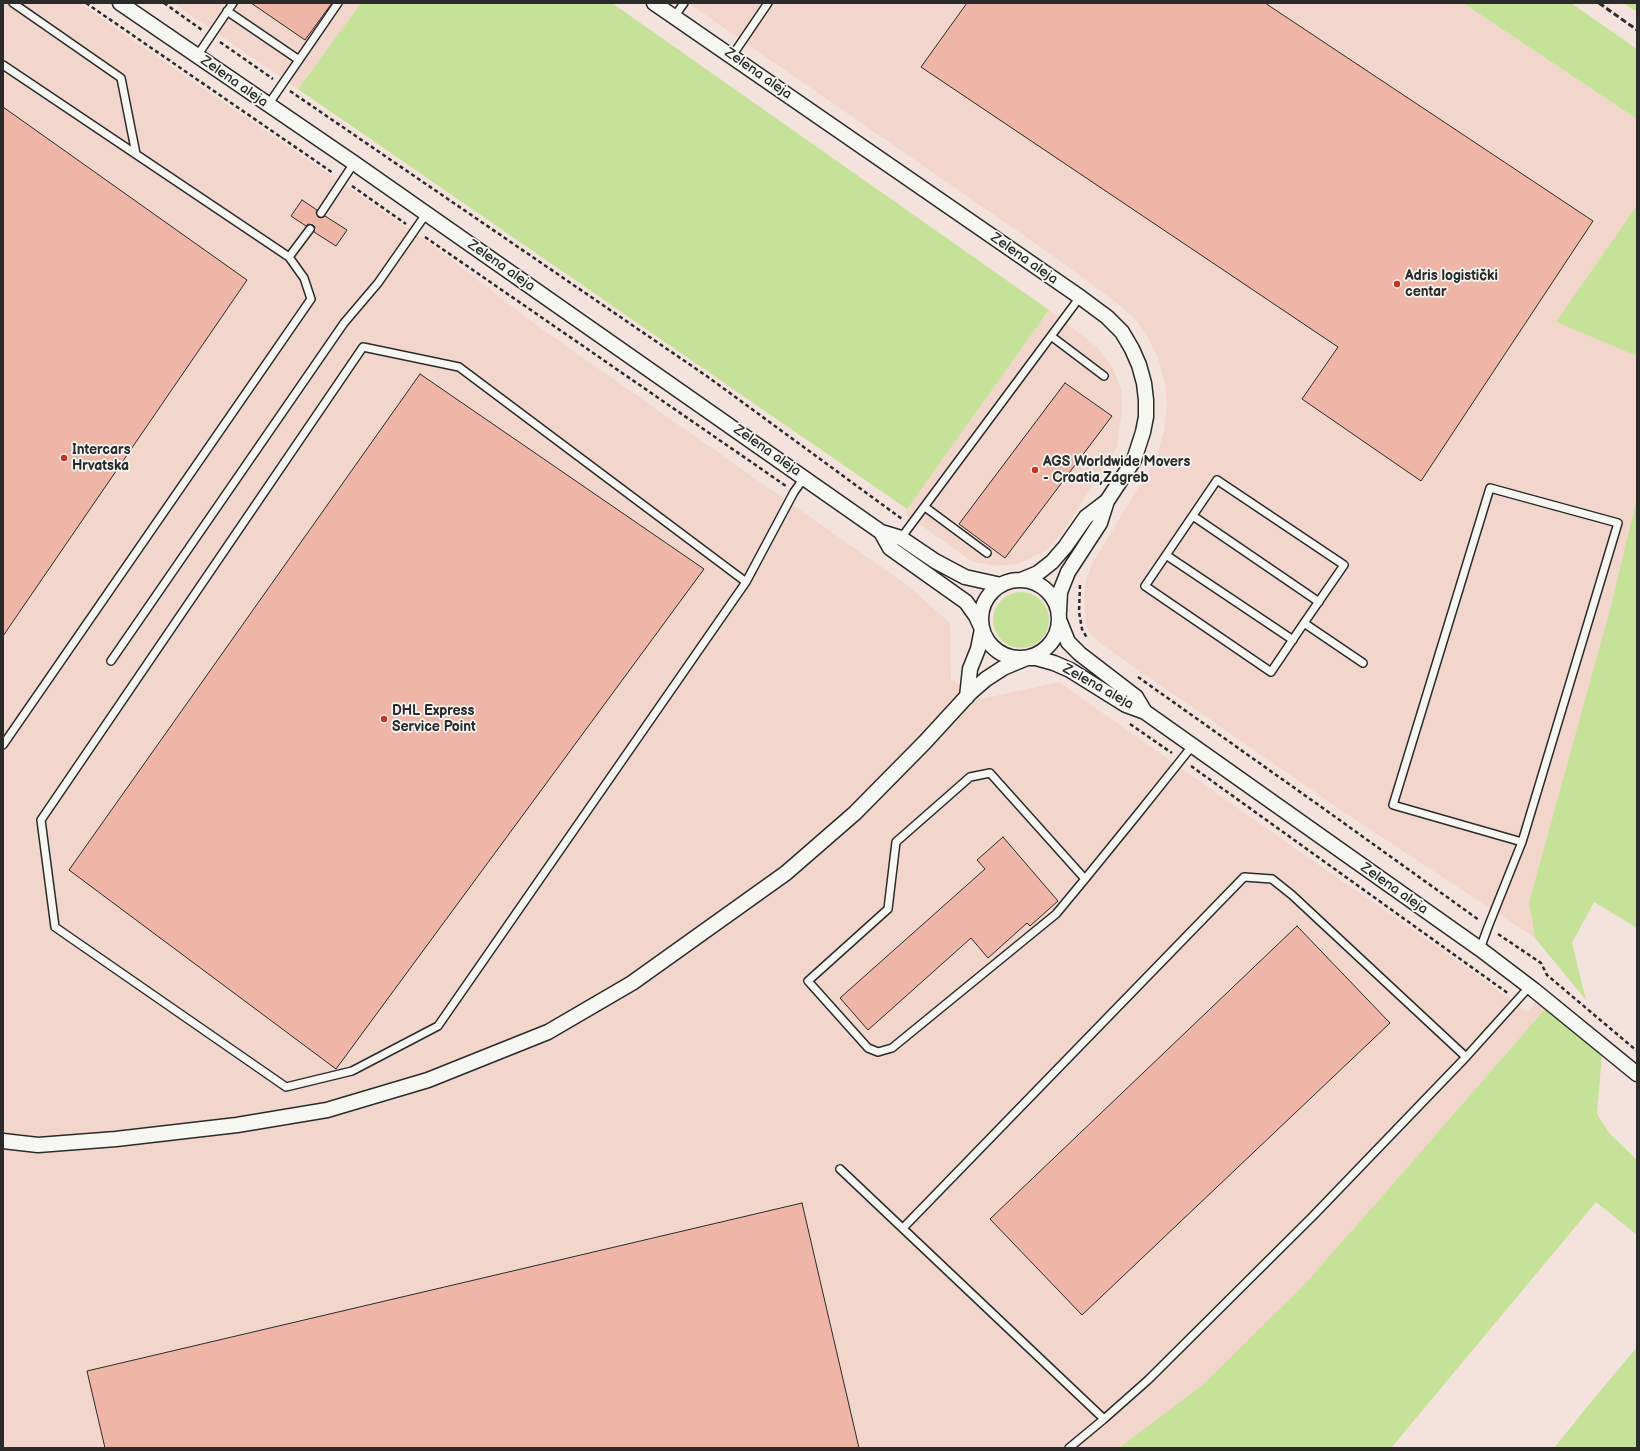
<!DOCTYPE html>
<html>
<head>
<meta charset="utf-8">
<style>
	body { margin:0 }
	#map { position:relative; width:1640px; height:1451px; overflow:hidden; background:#f4e3dc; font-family:"Balsamiq Sans",sans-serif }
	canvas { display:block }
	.frame { position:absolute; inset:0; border:4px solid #2b2b2b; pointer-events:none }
</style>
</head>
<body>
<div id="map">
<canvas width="1640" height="1451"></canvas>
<div class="frame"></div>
</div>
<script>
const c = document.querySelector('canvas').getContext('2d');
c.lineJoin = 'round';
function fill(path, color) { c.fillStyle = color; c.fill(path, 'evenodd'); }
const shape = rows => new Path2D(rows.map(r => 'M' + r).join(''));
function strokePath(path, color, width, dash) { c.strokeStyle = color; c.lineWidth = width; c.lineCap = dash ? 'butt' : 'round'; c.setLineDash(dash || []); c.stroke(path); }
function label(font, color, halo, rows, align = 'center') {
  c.font = font + ' "Balsamiq Sans",sans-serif'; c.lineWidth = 3.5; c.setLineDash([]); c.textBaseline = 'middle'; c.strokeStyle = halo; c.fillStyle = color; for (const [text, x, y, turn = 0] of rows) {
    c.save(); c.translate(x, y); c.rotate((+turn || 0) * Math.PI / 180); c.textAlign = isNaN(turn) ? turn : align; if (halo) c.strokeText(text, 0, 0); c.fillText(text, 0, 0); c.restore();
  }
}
const built = shape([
	[3,3,79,3,435,247,535,324,907,585,950,623,951,679,981,699,1059,682,1293,847,1468,968,1527,1012,1536,1001,1545,1009,1378,1201,1302,1287,1201,1386,1119,1448,3,1448],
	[173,3,361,3,298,89],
	[688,3,1463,3,1637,119,1637,205,1557,322,1637,356,1637,498,1610,609,1529,902,1535,938,1342,811,1098,642,1089,632,1086,623,1084,593,1086,580,1093,562,1156,459,1164,431,1167,407,1165,383,1158,358,1146,334,1135,319,1113,300,1049,253],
	[1049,310,1096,346,1113,368,1121,389,1122,409,1117,447,1063,532,1045,551,1018,564,997,566,973,562,904,513]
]);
const green = shape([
	[361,3,612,3,1049,310,907,509,298,89],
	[1463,3,1571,3,1637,49,1637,119],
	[1623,3,1637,3,1637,12],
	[1637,205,1637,356,1556,322],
	[1637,498,1637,928,1594,902,1572,943,1586,1000,1535,938,1529,902,1610,609],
	'993 620a28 28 0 1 1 56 0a28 28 0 1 1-56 0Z',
	[1545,1009,1602,1054,1597,1114,1609,1133,1637,1160,1637,1235,1596,1202,1391,1448,1119,1448,1201,1386,1302,1287,1378,1201],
	[1637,1347,1637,1448,1554,1448,1591,1402]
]);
const building = shape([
	[251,3,332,3,305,40,251,3],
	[967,3,1265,3,1593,221,1421,481,1302,399,1338,347,921,67,967,3],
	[3,107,247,280,3,636,3,107],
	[302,200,317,210,316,213,318,217,321,218,325,216,347,230,336,246,314,232,315,227,313,225,308,224,306,226,291,216,302,200],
	[420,374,704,569,336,1069,69,870,420,374],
	[1065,383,1112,416,1005,558,959,524,1065,383],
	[1003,837,1058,901,1030,926,1027,923,988,958,971,938,868,1030,840,998,985,869,977,860,1003,837],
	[1297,926,1390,1023,1082,1315,990,1219,1297,926],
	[802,1203,859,1448,105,1448,87,1371,802,1203]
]);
const path = shape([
	[86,3,333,173],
	[164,3,202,30],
	[220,42,273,79],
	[290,91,708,377,902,519],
	[352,186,406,224],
	[425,237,786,486],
	[1080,585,1079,612,1082,629,1087,638],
	[1138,677,1327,811,1479,920],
	[1130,724,1172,753],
	[1191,766,1509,994],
	[1498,934,1541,963,1547,975,1637,1051]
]);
const service = shape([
	[13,3,121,78,136,154],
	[227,11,299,60],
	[674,17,684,3],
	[197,56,233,3],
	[732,56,768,3],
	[3,65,289,257,304,278,311,299,3,745],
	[268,105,338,3],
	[321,213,354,163],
	[289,257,310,229],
	[1051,336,1104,376],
	[925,507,987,553],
	[1193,516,1319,602],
	[901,538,1080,297],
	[1166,555,1293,640],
	[746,582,459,367,363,347,41,820,55,927,286,1087,352,1071,438,1026,746,582,794,492,804,478],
	[1304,623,1344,565,1217,480,1145,586,1271,672,1304,623,1363,663],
	[111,661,344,323,378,283,426,214],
	[1085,879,990,773,970,777,896,842,888,909,808,981,868,1048,878,1052,892,1048,1056,914,1085,879,1137,815,1193,745],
	[1480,949,1488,927,1522,842,1618,523,1490,488,1393,805,1522,842],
	[840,1169,1104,1419,1069,1448],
	[903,1228,1244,877,1272,879,1292,895,1466,1057],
	[1104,1419,1148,1380,1313,1216,1466,1057,1530,986]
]);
const minor = shape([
	[120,3,354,163,881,532,901,538,935,561,965,577,1001,585],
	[654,3,1080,297,1107,317,1122,332,1132,349,1139,365,1144,383,1146,400,1146,417,1143,432,1134,460,1107,501,1100,523,1068,572,1060,592,1059,612],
	[881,532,890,548,966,602,976,616,982,629,978,649,970,669,967,697],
	'981 619a39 39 0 1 1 78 0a39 39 0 1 1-78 0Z',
	[1021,580,1038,573,1052,562,1065,547,1086,517,1107,501],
	[1060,622,1068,642,1080,654,1136,697,1145,712],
	[3,1141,38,1145,116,1139,237,1125,327,1110,428,1080,548,1032,632,983,786,873,855,813,925,742,970,693,986,679,1003,668,1027,658,1036,658,1054,663,1070,670,1126,705,1145,712,1480,949,1534,990,1637,1074]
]);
const rail = shape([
	[1599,3,1637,30]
]);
const markers = [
	[1397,284,4,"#c8321e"],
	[64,458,4,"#c8321e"],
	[1035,470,4,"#c8321e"],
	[384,719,4,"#c8321e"]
];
const streetNames = [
	["Zelena aleja",758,74,35],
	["Zelena aleja",234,82,35],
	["Zelena aleja",1024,259,35],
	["Zelena aleja",501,266,35],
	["Zelena aleja",767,451,35],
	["Zelena aleja",1098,687,29],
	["Zelena aleja",1394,889,35]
];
const poiNames = [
	["Adris logistički",1405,276],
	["centar",1405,292],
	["Intercars",72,450],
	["Hrvatska",72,466],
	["AGS Worldwide Movers",1043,462],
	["- Croatia,Zagreb",1043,478],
	["DHL Express",392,711],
	["Service Point",392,727]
];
fill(built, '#f2d6cc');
fill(green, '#c6e298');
fill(building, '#efb6a8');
strokePath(building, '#2b2b2b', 1);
strokePath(service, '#2b2b2b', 10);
strokePath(minor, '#2b2b2b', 17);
strokePath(path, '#2b2b2b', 2.5, [4, 3]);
strokePath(service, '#f6f6f2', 7);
strokePath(minor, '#f6f6f2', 14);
strokePath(rail, '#2b2b2b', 3, [6, 3]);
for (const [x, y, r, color] of markers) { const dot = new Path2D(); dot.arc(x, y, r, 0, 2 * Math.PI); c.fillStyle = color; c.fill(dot); strokePath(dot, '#f6f6f2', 1.5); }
label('14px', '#2b2b2b', '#f6f6f2', streetNames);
label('bold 14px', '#2b2b2b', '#f6f6f2', poiNames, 'left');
</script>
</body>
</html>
